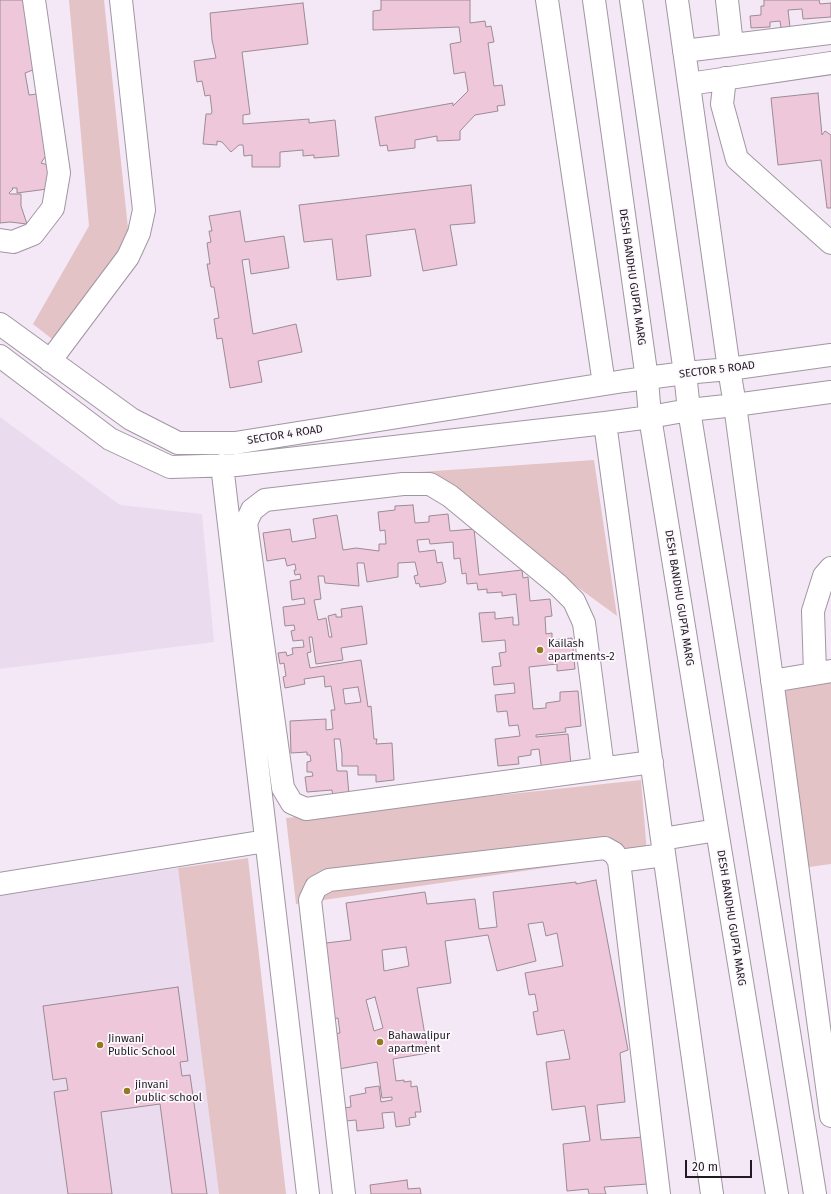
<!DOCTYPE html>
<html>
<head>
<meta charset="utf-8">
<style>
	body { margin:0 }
	#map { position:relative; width:831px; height:1194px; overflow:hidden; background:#f4e8f6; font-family:"Fira Sans",sans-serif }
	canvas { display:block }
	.scale { position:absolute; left:685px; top:1160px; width:67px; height:18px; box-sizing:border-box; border:2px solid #1f1b20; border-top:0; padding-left:5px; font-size:12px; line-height:14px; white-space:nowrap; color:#1f1b20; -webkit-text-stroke:3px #fdf8fe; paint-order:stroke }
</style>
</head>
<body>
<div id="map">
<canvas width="831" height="1194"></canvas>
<div class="scale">20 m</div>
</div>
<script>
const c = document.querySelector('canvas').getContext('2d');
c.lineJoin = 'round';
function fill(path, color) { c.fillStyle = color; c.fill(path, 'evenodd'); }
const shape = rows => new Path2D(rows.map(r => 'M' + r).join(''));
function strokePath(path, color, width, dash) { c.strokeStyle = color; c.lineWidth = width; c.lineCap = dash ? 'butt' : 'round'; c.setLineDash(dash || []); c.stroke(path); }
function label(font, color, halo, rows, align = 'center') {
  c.font = font + ' "Fira Sans",sans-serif'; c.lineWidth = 3.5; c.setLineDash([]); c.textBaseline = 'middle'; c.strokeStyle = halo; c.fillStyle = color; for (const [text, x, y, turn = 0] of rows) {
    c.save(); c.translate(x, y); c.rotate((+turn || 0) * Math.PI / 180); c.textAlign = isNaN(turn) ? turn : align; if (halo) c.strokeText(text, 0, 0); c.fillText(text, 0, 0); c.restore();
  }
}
const built = shape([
	[0,417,120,505,202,514,214,642,0,669],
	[178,868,219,1194,0,1194,0,896]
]);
const green = shape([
	[69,0,104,0,129,238,52,339,33,324,89,226],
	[594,460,617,616,420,472],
	[831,680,831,864,802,868,777,688],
	[641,780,647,853,296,904,286,818],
	[248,858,286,1194,219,1194,178,868]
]);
const building = shape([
	[0,0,23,0,34,38,38,68,25,73,29,95,45,93,51,148,41,163,48,165,55,188,17,193,17,188,12,188,13,189,9,193,10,194,21,194,21,206,27,224,10,222,0,223,0,0],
	[381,0,470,0,470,23,485,21,486,27,491,26,494,42,488,43,494,86,502,85,505,105,497,106,498,111,475,115,460,131,460,140,437,141,437,136,415,140,415,148,388,151,387,145,380,146,375,117,453,103,453,106,468,91,465,72,454,74,450,44,461,42,459,27,373,30,373,11,381,10,381,0],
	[764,0,819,0,820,4,831,3,831,17,803,19,802,9,788,10,790,27,781,28,780,21,770,22,770,27,751,28,750,16,761,15,761,6,764,6,764,0],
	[303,3,308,44,242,52,250,114,243,115,243,124,309,119,309,123,335,120,339,156,314,158,314,155,303,156,303,150,280,152,280,167,252,167,252,155,244,156,243,145,239,145,231,152,222,142,217,141,217,145,203,144,206,114,211,114,212,112,210,95,205,96,202,81,197,82,194,61,216,58,212,40,210,13,303,3],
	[818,93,822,135,825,131,831,135,831,208,827,208,821,160,778,165,771,98,818,93],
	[471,185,475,223,450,225,457,265,423,271,415,229,366,235,371,276,337,280,332,239,304,242,299,205,471,185],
	[240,211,245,242,284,236,289,268,251,274,249,259,242,260,253,334,296,324,302,352,258,361,262,382,230,388,222,338,217,339,214,319,219,318,214,287,211,287,207,264,210,264,207,243,211,242,209,231,212,231,209,216,240,211],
	[413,505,415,523,429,522,429,516,448,514,450,531,474,529,479,575,522,570,523,578,528,577,530,601,550,599,552,616,545,617,546,634,552,633,552,640,572,638,575,669,557,671,557,664,529,667,533,709,546,708,546,703,560,701,560,692,578,691,581,726,565,728,566,732,536,735,536,737,568,734,571,765,542,772,539,749,531,750,531,755,518,757,519,764,498,766,495,739,520,736,518,725,509,726,507,711,497,712,495,695,515,693,514,683,494,685,492,667,501,666,499,653,506,652,505,640,482,642,479,613,495,612,495,619,513,617,513,625,519,625,516,594,502,596,502,592,487,593,487,589,478,590,477,583,467,584,466,573,462,574,460,558,454,559,453,542,430,544,429,539,417,540,419,552,435,550,437,563,442,562,446,582,442,584,420,587,419,583,416,584,414,576,418,575,415,562,398,563,398,577,367,582,364,563,357,563,359,586,325,583,324,576,318,576,321,599,314,600,318,620,326,618,329,637,332,637,328,616,336,614,336,617,342,617,341,609,362,606,367,644,341,648,343,660,316,664,312,637,309,637,311,652,307,653,310,668,361,660,368,707,371,706,374,739,377,739,376,744,392,743,394,780,376,782,376,775,358,775,358,766,342,766,342,754,340,739,334,739,337,771,347,771,349,795,333,797,332,790,307,792,305,777,313,776,312,772,307,772,307,762,311,761,310,755,307,755,307,752,291,753,290,721,326,719,326,730,333,729,331,710,335,710,331,686,325,687,324,676,304,679,305,684,285,688,283,677,286,676,284,663,280,664,278,653,286,652,287,656,293,654,292,648,304,647,303,640,293,641,291,631,295,630,294,625,285,626,283,607,305,604,304,598,292,600,290,581,301,579,300,574,295,575,294,570,296,570,295,564,287,566,285,558,267,561,263,533,290,529,292,542,316,538,313,519,337,515,343,550,356,548,379,551,379,544,386,544,385,530,380,531,378,512,395,510,395,506,413,505],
	[358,687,361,702,345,704,343,689,358,687],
	[596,880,628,1050,620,1053,625,1102,597,1105,601,1140,644,1137,648,1184,604,1187,606,1194,589,1194,588,1189,567,1191,563,1144,590,1141,585,1106,552,1110,546,1062,570,1059,564,1030,537,1035,533,1012,538,1011,535,994,529,995,525,973,563,966,557,933,546,936,543,922,528,924,536,961,497,971,488,935,445,941,451,983,417,988,428,1053,393,1059,396,1081,404,1080,404,1082,411,1081,411,1087,417,1086,421,1112,415,1112,416,1117,409,1118,410,1125,396,1127,394,1112,382,1113,384,1128,357,1131,356,1120,346,1121,344,1108,351,1107,350,1096,366,1093,365,1088,379,1086,381,1102,392,1100,392,1097,382,1098,377,1062,339,1069,333,1034,340,1033,338,1018,330,1019,326,943,351,940,346,903,425,892,427,904,475,899,479,929,497,927,493,892,576,882,576,884,596,880],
	[406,947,409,966,384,971,382,950,406,947],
	[375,997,383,1028,374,1031,366,1000,375,997],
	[178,987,188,1061,180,1062,182,1076,190,1075,207,1194,172,1194,160,1104,101,1112,112,1194,68,1194,54,1092,68,1090,66,1078,53,1080,43,1006,178,987],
	[407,1180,408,1189,420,1188,421,1194,371,1194,370,1185,407,1180]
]);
const minor = shape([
	[547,0,604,384],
	[594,0,647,379,650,417,717,830,777,1194],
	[631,0,685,373,689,410,815,1194],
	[677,0,729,369,735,405,831,1116],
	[727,0,732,45],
	[684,51,831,33],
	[725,78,722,104,737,159,831,243],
	[689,84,831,63],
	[0,240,13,242,33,234,53,208,59,173,34,0],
	[0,324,131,419,178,443,235,443,624,381,685,373,729,369,831,355],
	[0,356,110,439,170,467,236,465,605,423,650,417,689,410,735,405,831,392],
	[50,361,128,257,139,233,144,210,121,0],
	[605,423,662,839,712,1194],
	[222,465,308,1194],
	[815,673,813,611,824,576,831,568],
	[772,681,831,671],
	[603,768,584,623,574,601,558,585,450,496,430,484,403,484,265,500,252,510,246,523,283,788,292,803,306,809,652,762],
	[662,839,717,830],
	[619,861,664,855],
	[0,884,266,841],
	[344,1194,310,900,316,887,329,880,605,848,614,853,619,861,659,1194]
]);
const markers = [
	[540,650,4,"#957820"],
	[380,1042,4,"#957820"],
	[100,1045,4,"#957820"],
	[127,1091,4,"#957820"]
];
const streetNames = [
	["DESH BANDHU GUPTA MARG",632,277,82],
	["SECTOR 5 ROAD",717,370,-7],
	["SECTOR 4 ROAD",285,435,-9],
	["DESH BANDHU GUPTA MARG",679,598,81],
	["DESH BANDHU GUPTA MARG",731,918,81]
];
const poiNames = [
	["Kailash",548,644],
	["apartments-2",548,657],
	["Bahawalipur",388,1036],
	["apartment",388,1049],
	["Jinwani",108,1039],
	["Public School",108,1052],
	["jinvani",135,1085],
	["public school",135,1098]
];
fill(built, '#ebdbef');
fill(green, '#e4c3c6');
fill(building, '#efc7db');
strokePath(building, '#9b8b93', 1);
strokePath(minor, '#a196a3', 24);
strokePath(minor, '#fff', 22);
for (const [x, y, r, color] of markers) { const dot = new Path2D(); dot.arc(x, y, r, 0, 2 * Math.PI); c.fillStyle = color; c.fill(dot); strokePath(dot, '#fdf8fe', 1.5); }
label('11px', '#1f1b20', '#fdf8fe', streetNames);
label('11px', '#1f1b20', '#fdf8fe', poiNames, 'left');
</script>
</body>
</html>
